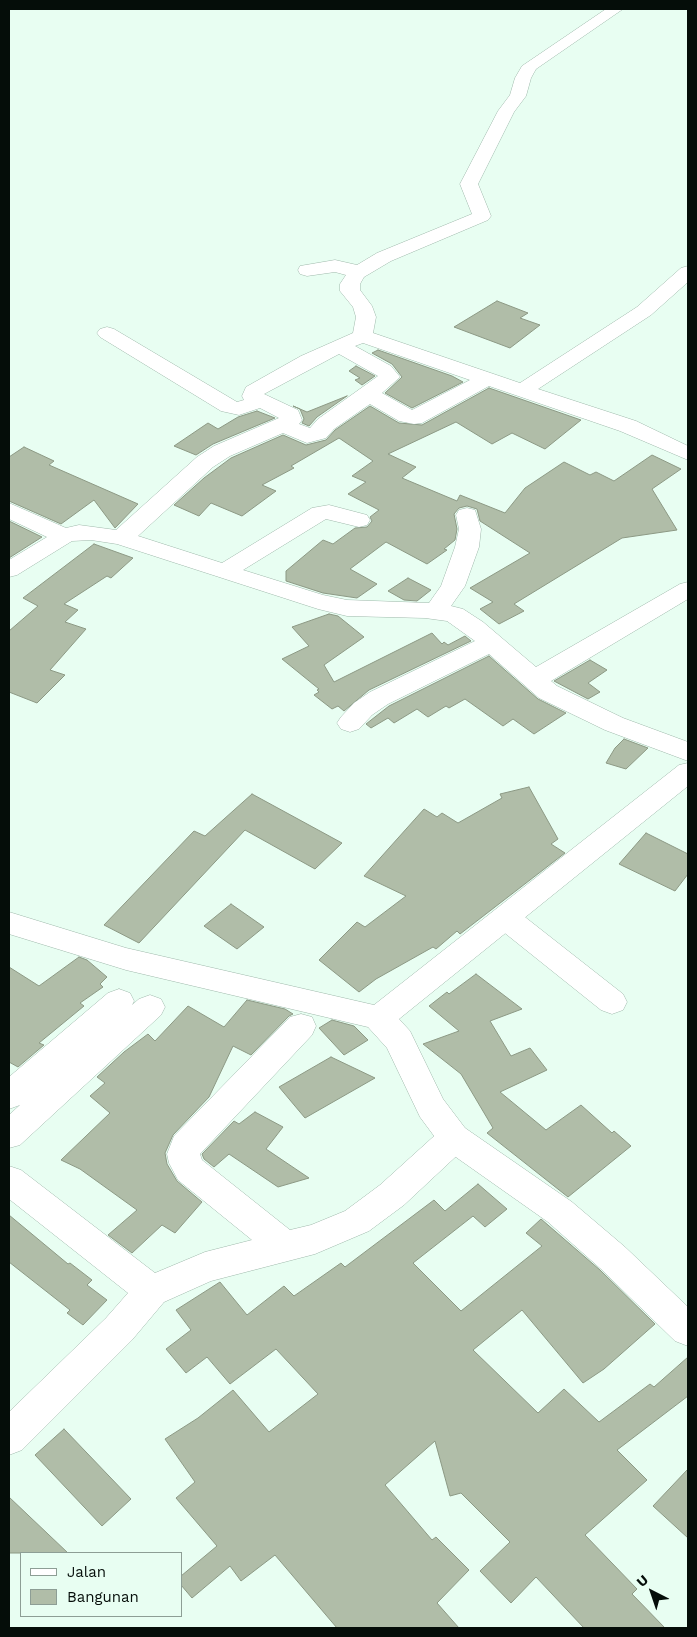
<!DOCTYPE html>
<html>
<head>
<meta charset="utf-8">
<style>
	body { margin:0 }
	#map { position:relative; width:697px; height:1637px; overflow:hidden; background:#e8fef2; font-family:"Work Sans",sans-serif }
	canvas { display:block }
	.frame { position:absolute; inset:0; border:10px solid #050d09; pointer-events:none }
	.legend { position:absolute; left:20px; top:1552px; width:162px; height:65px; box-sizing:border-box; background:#e8fef2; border:1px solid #8d9e95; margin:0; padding:6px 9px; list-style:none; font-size:15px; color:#050d09 }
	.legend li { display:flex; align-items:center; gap:10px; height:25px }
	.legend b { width:25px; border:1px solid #8d9e95 }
	.north { position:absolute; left:627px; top:1567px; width:50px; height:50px; -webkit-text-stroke:4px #e8fef2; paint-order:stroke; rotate:319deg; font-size:14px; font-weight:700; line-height:20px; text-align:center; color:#050d09 }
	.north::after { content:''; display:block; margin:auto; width:18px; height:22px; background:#050d09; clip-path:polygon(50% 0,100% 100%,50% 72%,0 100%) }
</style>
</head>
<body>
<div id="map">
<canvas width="697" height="1637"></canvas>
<div class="frame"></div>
<ul class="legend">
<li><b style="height:6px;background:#fff"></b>Jalan</li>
<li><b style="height:14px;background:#b0bda8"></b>Bangunan</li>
</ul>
<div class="north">U</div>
</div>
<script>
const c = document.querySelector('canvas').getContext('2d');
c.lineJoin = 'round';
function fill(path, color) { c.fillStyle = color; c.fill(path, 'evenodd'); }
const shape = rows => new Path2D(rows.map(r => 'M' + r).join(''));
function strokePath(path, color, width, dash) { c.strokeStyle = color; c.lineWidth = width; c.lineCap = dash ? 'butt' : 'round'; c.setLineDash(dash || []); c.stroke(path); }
const building = shape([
	[497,301,528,313,520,318,540,325,510,348,454,327,497,301],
	[378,350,452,376,463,382,412,408,385,393,402,377,392,364,372,353,378,350],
	[356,366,375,376,362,385,355,380,360,378,349,371,356,366],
	[489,388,581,420,545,449,512,433,492,444,456,422,388,454,416,467,402,478,457,501,460,495,505,513,525,488,564,462,590,475,596,472,614,481,652,455,681,469,652,489,677,530,622,538,514,604,524,611,499,624,480,609,493,602,470,588,530,553,480,521,477,509,467,506,459,508,454,514,457,529,455,540,444,549,447,550,427,564,386,542,350,569,377,584,357,598,323,593,286,581,286,571,323,540,333,544,355,528,367,527,372,521,370,517,379,510,348,494,366,482,352,476,373,461,339,438,291,466,294,468,262,485,276,491,242,516,211,503,199,516,174,505,204,478,231,458,283,435,306,445,326,440,335,430,370,406,399,423,422,425,489,388],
	[347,396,317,417,309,426,302,423,304,419,300,409,293,406,307,412,347,396],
	[257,411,275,418,213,444,196,455,174,446,208,423,218,429,238,417,257,411],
	[24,447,54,461,49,465,138,504,115,528,94,500,61,524,9,501,9,457,24,447],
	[9,521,42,537,9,558,9,521],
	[94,544,133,558,111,578,107,576,64,604,78,610,65,622,86,629,50,670,65,675,37,703,9,692,9,631,38,606,23,598,94,544],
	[408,578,431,590,417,601,404,600,388,591,408,578],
	[329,614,338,616,364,637,324,665,334,682,432,633,442,644,444,642,448,645,465,636,471,641,369,690,344,711,338,706,332,709,314,695,319,692,317,690,319,689,282,659,309,646,292,627,329,614],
	[489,656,538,699,566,713,534,734,513,719,503,726,465,699,449,708,446,706,428,717,417,709,394,723,388,718,371,728,366,724,389,706,489,656],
	[590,660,607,670,588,683,600,692,588,699,554,681,590,660],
	[624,739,648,748,626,769,606,763,615,748,624,739],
	[529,787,558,839,551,844,565,853,460,934,457,931,436,949,433,947,376,979,359,992,319,960,357,922,365,927,406,896,364,876,424,809,437,817,442,813,458,823,502,798,500,794,529,787],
	[252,794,342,843,315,869,245,830,139,943,104,925,194,831,205,836,252,794],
	[646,833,688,854,688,874,675,891,619,864,646,833],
	[231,904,264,927,237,949,204,926,231,904],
	[79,957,87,960,107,977,100,984,103,987,80,1003,84,1006,39,1043,44,1045,18,1067,9,1062,9,967,39,986,79,957],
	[476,974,522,1009,490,1021,511,1056,530,1048,547,1070,500,1092,546,1130,581,1105,612,1133,614,1131,631,1146,568,1197,487,1133,493,1128,461,1074,423,1044,459,1031,429,1006,447,992,449,994,476,974],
	[247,1000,285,1009,293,1014,289,1016,251,1055,233,1046,209,1097,173,1135,165,1153,167,1164,177,1181,202,1202,175,1233,162,1225,132,1253,108,1235,137,1210,80,1169,61,1160,110,1113,90,1096,105,1083,97,1077,124,1052,148,1034,155,1041,188,1006,224,1027,247,1000],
	[332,1020,354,1026,368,1040,344,1055,319,1028,332,1020],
	[331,1057,375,1078,305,1118,279,1087,331,1057],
	[255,1112,283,1127,266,1149,309,1178,278,1187,229,1154,214,1167,204,1159,202,1154,234,1121,239,1124,255,1112],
	[478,1184,507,1209,485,1227,473,1216,413,1263,461,1311,542,1246,526,1233,541,1219,600,1270,655,1324,604,1369,583,1383,522,1310,473,1350,538,1413,564,1389,599,1422,650,1384,654,1387,688,1357,688,1396,617,1450,647,1480,585,1535,637,1589,632,1594,665,1628,584,1628,536,1577,511,1603,480,1571,510,1542,461,1493,450,1496,435,1441,385,1485,432,1540,436,1537,469,1570,437,1603,459,1628,337,1628,275,1555,241,1581,230,1566,192,1598,181,1585,181,1576,217,1546,176,1498,195,1482,165,1439,198,1418,233,1390,269,1432,318,1394,276,1349,230,1384,207,1357,186,1373,166,1349,191,1330,176,1310,220,1282,247,1315,284,1286,294,1296,341,1263,345,1267,434,1200,445,1211,478,1184],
	[9,1215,68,1264,70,1263,92,1280,87,1285,107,1300,83,1325,67,1313,70,1310,9,1262,9,1215],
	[64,1429,131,1499,102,1526,35,1455,64,1429],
	[688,1469,688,1538,653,1506,688,1469],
	[9,1497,68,1553,9,1553,9,1497]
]);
const minor = shape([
	[606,9,623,9,536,69,531,78,526,96,514,112,478,184,491,216,488,220,391,261,364,277,360,284,360,290,372,306,376,317,373,333,520,383,637,307,681,268,688,266,688,282,651,315,538,389,636,421,688,446,688,460,620,431,489,386,422,423,414,424,399,421,370,404,334,429,326,438,307,443,283,433,230,456,213,467,138,536,222,563,312,508,329,505,367,515,370,520,367,525,359,527,326,519,243,570,323,595,347,600,429,603,441,586,455,547,459,529,456,515,459,510,467,508,475,510,481,529,479,547,465,586,451,606,463,609,483,622,536,667,680,584,688,582,688,599,551,681,557,686,623,718,688,742,688,761,605,730,539,698,489,654,388,704,372,715,359,729,350,732,341,729,337,723,341,717,354,703,370,692,475,641,447,621,425,618,347,616,318,609,117,544,91,540,72,541,17,575,9,577,9,560,47,537,9,519,9,503,66,528,79,525,116,530,197,457,214,446,279,418,260,408,239,415,221,411,100,337,97,333,100,329,107,327,114,329,237,402,244,400,242,396,246,387,301,356,353,333,356,317,353,307,340,291,340,284,346,275,335,272,307,276,300,274,298,270,300,266,335,260,357,265,377,253,472,214,460,184,498,111,510,95,515,78,522,66,606,9],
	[363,343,470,380,412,410,382,393,400,377,391,366,355,346,363,343],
	[339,354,378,376,318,419,310,428,299,424,302,420,298,410,264,394,339,354],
	[506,907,516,910,623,994,627,1002,623,1010,612,1014,601,1010,496,926,491,918,496,910,506,907],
	[119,989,130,993,134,1001,132,1005,139,999,150,995,161,999,165,1007,161,1015,20,1145,9,1148,9,1115,20,1105,9,1109,9,1077,108,993,119,989],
	[301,1014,312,1017,316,1026,312,1035,200,1154,202,1160,290,1230,311,1225,345,1211,380,1185,443,1128,454,1124,465,1128,470,1138,465,1148,404,1205,369,1231,315,1254,211,1281,164,1302,132,1340,22,1450,9,1455,9,1412,106,1318,128,1293,9,1199,9,1166,21,1170,155,1273,205,1252,252,1240,178,1180,169,1163,167,1154,174,1136,290,1017,301,1014]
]);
const tertiary = shape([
	[688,763,688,786,399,1019,410,1031,443,1099,465,1128,572,1202,625,1247,688,1307,688,1346,675,1341,601,1269,548,1222,443,1148,420,1117,387,1048,368,1027,126,970,9,934,9,912,126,948,374,1005,679,765,688,763]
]);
fill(building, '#b0bda8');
strokePath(building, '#8c9984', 1);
strokePath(minor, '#9fb9ab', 1);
strokePath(tertiary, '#9fb9ab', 1);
fill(minor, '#fff');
fill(tertiary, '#fff');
</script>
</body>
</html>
